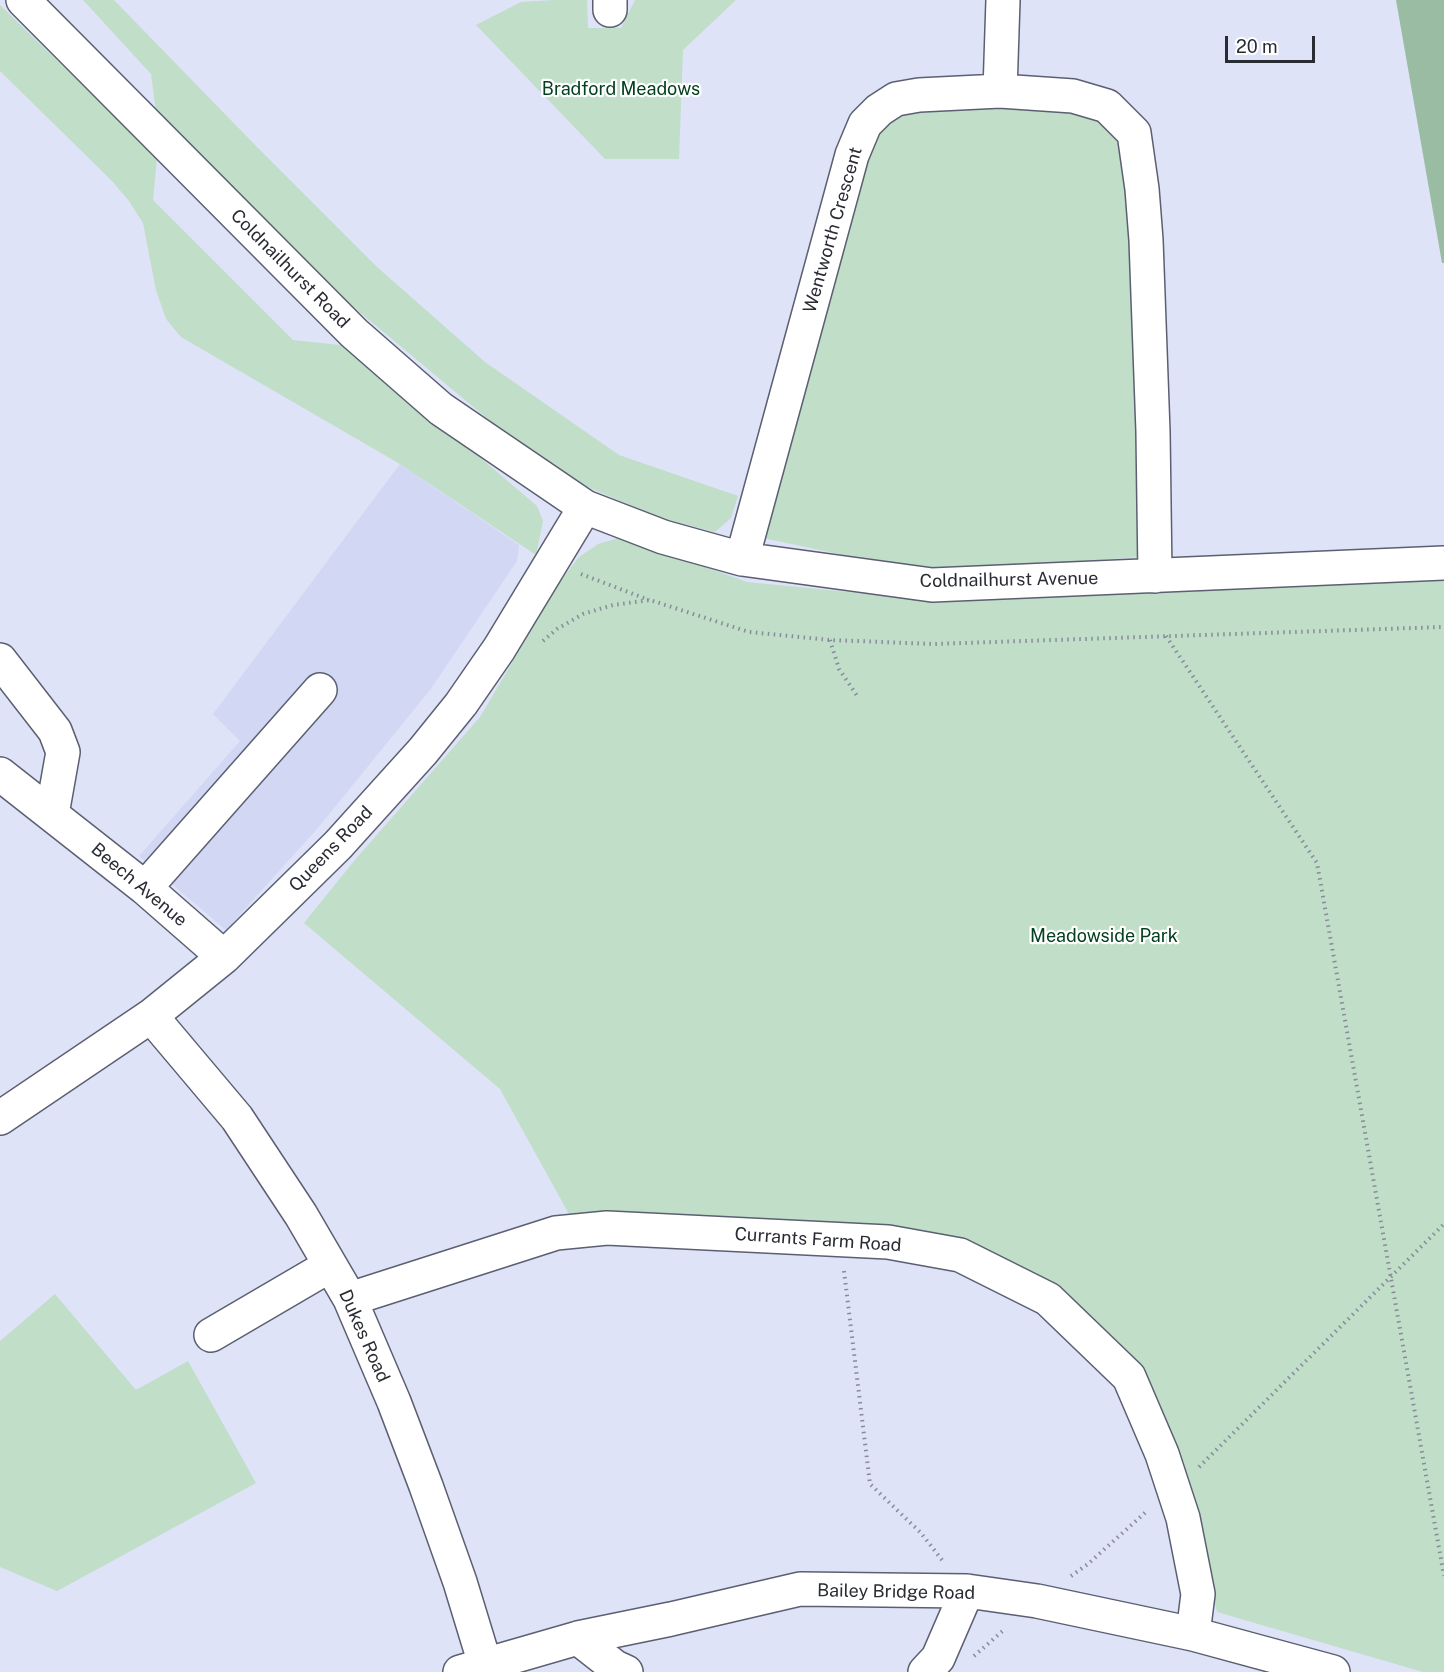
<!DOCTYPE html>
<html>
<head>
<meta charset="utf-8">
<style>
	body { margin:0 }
	#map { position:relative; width:1444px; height:1672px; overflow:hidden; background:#dee3f8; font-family:"Public Sans",sans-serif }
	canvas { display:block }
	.scale { position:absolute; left:1225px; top:36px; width:90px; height:27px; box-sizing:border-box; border:3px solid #2a2c34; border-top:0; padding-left:8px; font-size:18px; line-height:21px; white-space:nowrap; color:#2a2c34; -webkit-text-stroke:4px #fff; paint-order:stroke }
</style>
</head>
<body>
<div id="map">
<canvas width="1444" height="1672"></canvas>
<div class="scale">20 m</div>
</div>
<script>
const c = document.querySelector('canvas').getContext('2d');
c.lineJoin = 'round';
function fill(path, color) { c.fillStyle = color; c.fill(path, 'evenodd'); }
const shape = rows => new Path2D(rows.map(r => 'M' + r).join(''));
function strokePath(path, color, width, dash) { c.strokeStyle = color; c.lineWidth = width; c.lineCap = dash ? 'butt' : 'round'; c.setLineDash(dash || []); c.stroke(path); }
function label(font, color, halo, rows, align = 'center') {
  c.font = font + ' "Public Sans",sans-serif'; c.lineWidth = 4.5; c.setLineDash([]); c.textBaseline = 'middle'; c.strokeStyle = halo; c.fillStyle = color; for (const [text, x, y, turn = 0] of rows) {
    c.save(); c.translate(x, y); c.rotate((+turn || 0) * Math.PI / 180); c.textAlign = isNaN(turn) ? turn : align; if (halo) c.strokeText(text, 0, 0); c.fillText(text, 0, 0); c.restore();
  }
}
const built = shape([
	[400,464,519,545,517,561,430,690,317,829,226,930,139,856,240,741,213,714]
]);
const green = shape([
	[83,0,114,0,255,145,377,267,485,362,619,455,738,496,731,518,715,532,660,518,581,484,495,425,320,279,156,112,151,74],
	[555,0,587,0,588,28,621,28,635,0,736,0,683,50,679,159,605,159,476,25,521,2],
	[0,5,157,158,153,200,293,340,349,346,537,506,543,521,536,555,400,464,181,337,166,319,156,290,143,223,129,201,112,181,0,71],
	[921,108,1070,108,1110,125,1132,174,1138,557,929,573,763,538,858,157,894,113],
	[622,537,747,582,930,600,1155,593,1444,579,1444,1672,1423,1672,1217,1612,1195,1513,1136,1371,960,1245,570,1216,500,1089,304,923,354,861,480,717,559,583,579,557,598,544],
	[55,1294,136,1390,188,1361,256,1483,57,1591,0,1567,0,1341]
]);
const forest = shape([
	[1396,0,1444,0,1444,263,1442,263]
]);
const path = shape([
	[581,574,649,600],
	[1166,636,1317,863,1444,1576],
	[830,640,839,669,858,697],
	[543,641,557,629,583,614,613,605,650,600,749,632,830,640,934,644,1444,627],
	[844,1271,870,1484,921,1533,942,1560],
	[1199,1467,1444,1224],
	[1071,1576,1088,1564,1148,1510],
	[974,1656,1005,1629]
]);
const minor = shape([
	[23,0,354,333,441,409,585,507,663,537,742,559,932,585,1444,563],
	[610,10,610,0],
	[1000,91,1003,0],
	[742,559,852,155,865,124,879,110,896,99,919,95,1000,91,1073,96,1107,106,1134,133,1142,189,1146,240,1153,432,1155,576],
	[0,660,55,731,63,752,52,814],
	[0,774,145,888,224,957],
	[145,888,320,690],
	[151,1016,237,1118,301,1215,350,1299,394,1402,426,1486,460,1582,485,1664],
	[0,1118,151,1016,224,957,338,845,423,751,461,704,499,649,585,507],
	[350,1299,556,1233,607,1228,888,1242,960,1255,1048,1299,1129,1377,1162,1454,1183,1518,1198,1594,1193,1634],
	[211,1335,329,1266],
	[578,1638,615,1667,626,1672],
	[460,1672,578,1638,671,1619,800,1589,967,1591,1037,1601,1193,1634,1333,1672],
	[925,1672,938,1658,967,1591]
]);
const parkNames = [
	["Bradford Meadows",621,89],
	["Meadowside Park",1104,936]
];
const streetNames = [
	["Wentworth Crescent",833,230,-74],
	["Coldnailhurst Road",290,269,45],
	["Coldnailhurst Avenue",1009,580,-1],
	["Queens Road",331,849,-46],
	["Beech Avenue",139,885,40],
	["Currants Farm Road",818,1240,4],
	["Dukes Road",364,1336,66],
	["Bailey Bridge Road",896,1592,1]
];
fill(built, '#d2d8f4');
fill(green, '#c0dec8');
fill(forest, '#9abca3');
strokePath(minor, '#5b5f71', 36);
strokePath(path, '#878b9a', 4, [1.5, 4.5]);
strokePath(minor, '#fff', 33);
label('18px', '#04401f', '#fff', parkNames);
label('18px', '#2a2c34', '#fff', streetNames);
</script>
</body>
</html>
